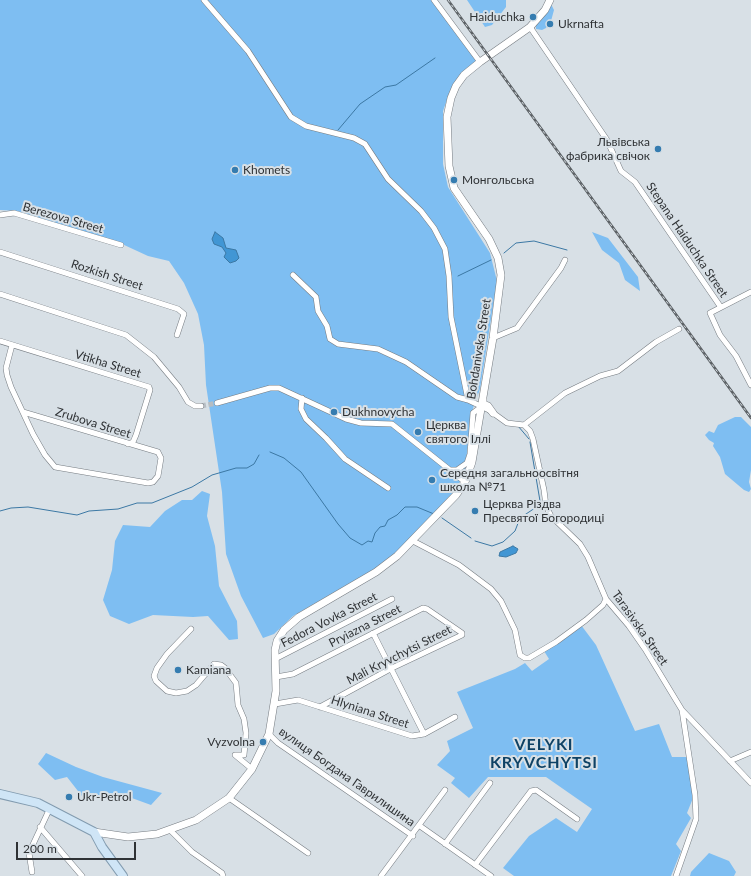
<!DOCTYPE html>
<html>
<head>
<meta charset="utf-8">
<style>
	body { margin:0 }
	#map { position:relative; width:751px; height:876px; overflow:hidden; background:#d8e0e6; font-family:Lato,sans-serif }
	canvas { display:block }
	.scale { position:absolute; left:16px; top:842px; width:120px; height:18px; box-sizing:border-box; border:2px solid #2f3235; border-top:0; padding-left:5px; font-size:12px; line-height:14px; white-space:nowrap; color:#2f3235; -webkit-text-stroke:3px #d8e0e6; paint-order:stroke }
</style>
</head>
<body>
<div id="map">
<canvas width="751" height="876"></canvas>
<div class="scale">200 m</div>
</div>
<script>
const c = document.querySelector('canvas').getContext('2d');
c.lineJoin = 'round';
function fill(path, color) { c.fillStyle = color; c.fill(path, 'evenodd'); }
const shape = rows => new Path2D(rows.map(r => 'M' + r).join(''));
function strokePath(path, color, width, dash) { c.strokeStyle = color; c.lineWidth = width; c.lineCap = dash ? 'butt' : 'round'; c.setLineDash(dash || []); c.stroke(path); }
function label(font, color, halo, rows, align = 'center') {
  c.font = font + ' Lato,sans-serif'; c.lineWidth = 4; c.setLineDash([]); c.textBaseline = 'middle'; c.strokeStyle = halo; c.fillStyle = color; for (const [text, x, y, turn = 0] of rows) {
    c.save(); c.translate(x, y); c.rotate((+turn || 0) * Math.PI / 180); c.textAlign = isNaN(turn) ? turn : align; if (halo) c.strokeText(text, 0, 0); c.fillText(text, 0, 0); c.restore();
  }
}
const green = shape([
	[0,0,433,0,476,58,476,62,450,91,443,111,443,164,448,187,490,253,497,281,480,389,471,414,465,472,456,489,406,544,376,568,293,616,274,634,263,638,241,596,226,554,222,492,206,385,204,345,198,314,184,283,169,261,148,256,122,244,17,211,0,210],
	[467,0,506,0,506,7,492,25,485,27],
	[551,4,554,10,551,21,546,28,542,30,536,29,536,25],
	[592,232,608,238,638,277,640,291,625,280,619,263,602,250],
	[735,417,741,417,751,427,751,470,749,482,751,489,749,492,744,490,725,474,720,457,713,446,714,443,709,440,705,435,709,431,714,433,718,425],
	[202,491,210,494,207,516,215,546,219,586,237,621,238,639,229,640,208,616,193,617,153,615,129,624,110,616,103,600,112,570,115,541,123,525,150,527,165,511,182,500,192,500],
	[581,625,596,645,635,731,659,724,672,757,687,757,693,798,687,813,691,818,676,844,681,851,671,876,514,876,503,868,529,836,556,818,577,832,592,809,546,777,488,777,469,798,451,783,455,778,437,765,450,751,447,741,473,728,457,692,515,669,525,663,532,671,549,659,544,651],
	[46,753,76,767,103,777,162,793,151,805,118,793,85,800,67,777,55,780,38,764],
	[709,853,729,861,736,872,734,876,690,876,691,872]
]);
const water = shape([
	[215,232,223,238,226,248,236,250,239,258,236,261,230,263,224,257,226,253,222,247,214,244,212,239,215,232],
	[513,546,518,549,516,553,506,557,499,556,500,552,513,546]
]);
const stream = shape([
	[338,130,360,104,385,87,396,85,435,58],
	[504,253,516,243,534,241,567,250],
	[458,276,491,260],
	[518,426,529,439],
	[530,442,540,501],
	[270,452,284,458,301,472,338,524,350,538,362,545,368,541,372,542,375,533,380,527,385,526,388,520,397,515,405,507,417,507,434,514],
	[0,511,11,508,28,507,77,515,89,511,118,509,137,503,152,503,192,487,212,475,236,468,247,468,254,464,259,455],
	[442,518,471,538],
	[475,541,492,546,503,542,515,531,520,518,541,504]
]);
const minorTunnel = shape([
	[201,406,217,403]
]);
const minor = shape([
	[204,0,248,51,291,117,306,126,354,138,365,144,388,179,421,211,434,228,445,249,449,276,451,317,468,400,489,410,507,423,524,425],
	[434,0,480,62],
	[530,27,607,140,621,171,635,182,720,306],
	[0,215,14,213,121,245],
	[0,252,178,309,184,314,177,335],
	[293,275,316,297,318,311,327,326,330,339,338,344,378,349,406,362,457,397,468,400],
	[751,292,710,313,720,335,736,356,751,385],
	[0,294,126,335,154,357,179,387,188,402,195,406,201,406],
	[493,338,517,328,561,268,565,260],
	[0,341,149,387,150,390,136,435,133,442,128,444],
	[12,345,6,368,7,375,11,387,33,434,45,455,55,467,148,483,153,482,158,476,161,458,158,452,23,412],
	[302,398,301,409,306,419,326,438,345,459,388,488],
	[217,403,270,388,279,388,346,419,361,423,392,424,465,482],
	[524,425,530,431,533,439,544,490,546,506,551,516,580,544,588,557,606,599,629,626,645,649,682,710,751,783],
	[524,425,565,393,600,376,618,371,656,342,679,329],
	[449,470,457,470,467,463,470,454,473,413,481,407],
	[413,541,459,565,491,589,501,601,515,630,520,655,525,658,529,658,556,642,586,620,603,605,606,599],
	[191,629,167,654,157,668,154,676,156,681,167,691,176,693,187,691,196,685,214,664,221,665,225,668,236,683,238,705,244,719,246,733,244,755,235,755,252,769],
	[373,633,424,734],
	[275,659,392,599],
	[276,677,293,674,423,608,427,609,462,633,462,635,392,668,320,707],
	[275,704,298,700,412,736,424,734,455,717],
	[269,734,278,743,413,836],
	[730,761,751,752],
	[229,798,308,853],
	[420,826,491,876],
	[40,827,82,876],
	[170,830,192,852,222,873,223,876],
	[445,844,490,783],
	[475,865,531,791,536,790,577,819],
	[32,872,29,853,50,808],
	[381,876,445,790],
	[676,876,696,819,695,795,682,710]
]);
const secondary = shape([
	[483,399,483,404,488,406,493,413],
	[94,832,128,837,157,834,196,820,229,798,252,769,269,734,276,691,275,650,277,641,284,630,299,617,376,572,397,556,456,495,465,482,472,462,493,338,501,275,498,258,489,239,454,188,449,166,447,117,451,98,456,86,464,75,480,62,530,27,545,10,550,0]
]);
const primary = shape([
	[0,794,38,803,94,832,102,847,123,876]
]);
const rail = shape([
	[448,0,751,418]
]);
const markers = [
	[533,17,4,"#357cb0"],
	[550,24,4,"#357cb0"],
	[658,149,4,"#357cb0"],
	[235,170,4,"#357cb0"],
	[454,180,4,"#357cb0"],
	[334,412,4,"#357cb0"],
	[418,432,4,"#357cb0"],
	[432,480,4,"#357cb0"],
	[475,511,4,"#357cb0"],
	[178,670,4,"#357cb0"],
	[263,742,4,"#357cb0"],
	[69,797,4,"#357cb0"]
];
const poiNames = [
	["Haiduchka",525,17,"right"],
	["Ukrnafta",558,24],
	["Львівська",650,142,"right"],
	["фабрика свічок",650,156,"right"],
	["Khomets",243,170],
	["Монгольська",462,180],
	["Dukhnovycha",342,412],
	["Церква",426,425],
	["святого Іллі",426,439],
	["Середня загальноосвітня",440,473],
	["школа №71",440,487],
	["Церква Різдва",483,504],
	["Пресвятої Богородиці",483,518],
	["Kamiana",186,670],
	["Vyzvolna",255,742,"right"],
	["Ukr-Petrol",77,797]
];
const streetNames = [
	["Berezova Street",63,218,16],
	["Stepana Haiduchka Street",687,240,56],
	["Rozkish Street",107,275,18],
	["Bohdanivska Street",479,349,-81],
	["Vtikha Street",108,364,17],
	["Zrubova Street",93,423,17],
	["Fedora Vovka Street",329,620,-27],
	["Pryiazna Street",365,626,-27],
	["Tarasivska Street",640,628,55],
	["Mali Kryvchytsi Street",399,655,-27],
	["Hlyniana Street",370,712,18],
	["вулиця Богдана Гаврилишина",347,777,35]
];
const districtNames = [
	["VELYKI",544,745],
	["KRYVCHYTSI",544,763]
];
fill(green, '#7ebef2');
fill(water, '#4196d4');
strokePath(water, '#3c78a4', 1);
strokePath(stream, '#3c78a4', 1);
strokePath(minorTunnel, '#b6bdc3', 5, [5, 2.5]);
strokePath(minor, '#767c82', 6);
strokePath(secondary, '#767c82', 8);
strokePath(primary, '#829baf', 10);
strokePath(minor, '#fff', 5);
strokePath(secondary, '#fff', 7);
strokePath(primary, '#cfe5f6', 8);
strokePath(rail, '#5c6165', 2.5);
strokePath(rail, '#d8e0e6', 1, [3]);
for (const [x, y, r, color] of markers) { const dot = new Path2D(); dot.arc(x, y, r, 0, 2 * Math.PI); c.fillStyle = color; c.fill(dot); strokePath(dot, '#d8e0e6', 1.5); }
label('12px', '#2f3235', '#d8e0e6', poiNames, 'left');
label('12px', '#2f3235', '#d8e0e6', streetNames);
c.letterSpacing = '1px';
label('bold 16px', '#0e4265', '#d8e0e6', districtNames);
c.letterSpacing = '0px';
</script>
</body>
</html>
